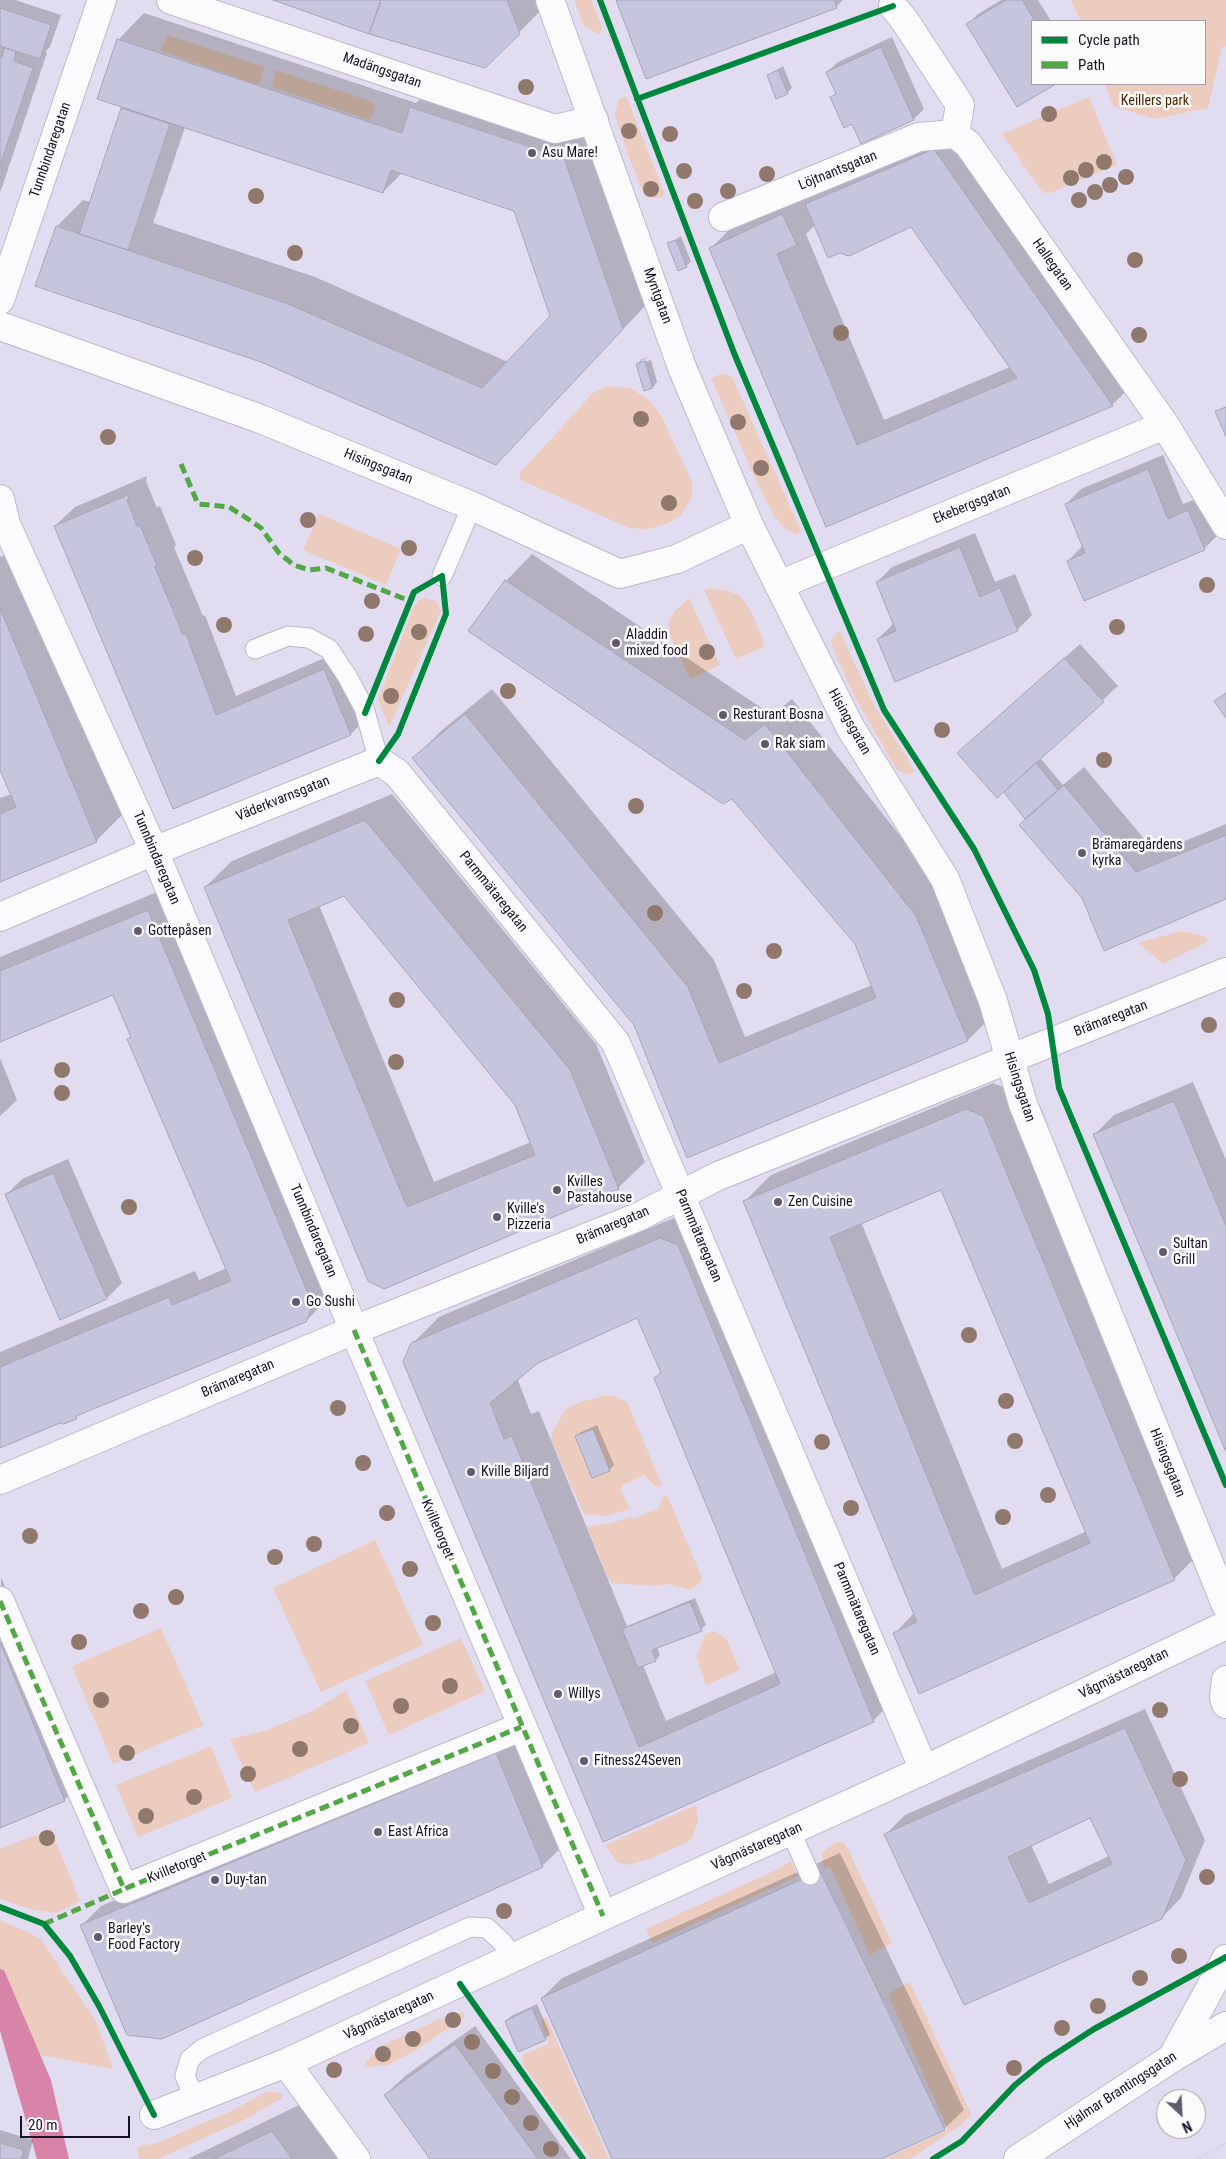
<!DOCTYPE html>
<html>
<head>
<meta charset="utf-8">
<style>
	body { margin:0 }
	#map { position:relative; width:1226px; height:2159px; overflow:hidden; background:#e2dcf1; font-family:"Roboto Condensed",sans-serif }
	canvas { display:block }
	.legend { position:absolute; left:1031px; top:20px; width:175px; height:65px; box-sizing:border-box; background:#fbfbfb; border:1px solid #a19ea7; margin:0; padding:6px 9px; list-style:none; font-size:15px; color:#1a1229 }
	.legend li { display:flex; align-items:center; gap:10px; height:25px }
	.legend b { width:25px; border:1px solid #a19ea7 }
	.north { position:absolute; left:1156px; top:2089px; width:50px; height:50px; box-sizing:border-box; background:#fbfbfb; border:1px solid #a19ea7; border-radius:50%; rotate:155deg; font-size:14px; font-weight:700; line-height:20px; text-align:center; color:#1a1229 }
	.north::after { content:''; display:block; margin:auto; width:18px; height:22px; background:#60596f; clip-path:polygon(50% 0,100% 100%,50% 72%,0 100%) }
	.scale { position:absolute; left:20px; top:2116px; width:110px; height:22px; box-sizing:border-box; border:2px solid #1a1229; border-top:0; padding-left:6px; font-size:15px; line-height:18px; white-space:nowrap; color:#1a1229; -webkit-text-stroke:4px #fbfbfb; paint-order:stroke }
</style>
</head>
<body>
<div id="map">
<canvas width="1226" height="2159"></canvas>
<ul class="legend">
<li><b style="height:6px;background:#00873e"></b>Cycle path</li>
<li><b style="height:6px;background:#52a844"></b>Path</li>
</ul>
<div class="north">N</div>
<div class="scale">20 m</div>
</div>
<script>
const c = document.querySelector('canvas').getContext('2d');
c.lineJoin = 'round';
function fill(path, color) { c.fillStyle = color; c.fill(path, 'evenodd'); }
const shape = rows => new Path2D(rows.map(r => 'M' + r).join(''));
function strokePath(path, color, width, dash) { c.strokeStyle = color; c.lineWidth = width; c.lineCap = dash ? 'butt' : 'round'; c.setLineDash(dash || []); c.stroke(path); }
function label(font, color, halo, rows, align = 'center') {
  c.font = font + ' "Roboto Condensed",sans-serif'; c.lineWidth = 5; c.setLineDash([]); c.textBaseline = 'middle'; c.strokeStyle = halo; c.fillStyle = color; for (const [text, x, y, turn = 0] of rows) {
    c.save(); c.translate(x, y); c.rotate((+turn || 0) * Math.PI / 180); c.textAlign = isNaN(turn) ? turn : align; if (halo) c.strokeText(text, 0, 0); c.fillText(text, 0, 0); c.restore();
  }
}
const green = shape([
	[574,0,591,0,602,27,600,35,584,26],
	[1071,0,1226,0,1226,46,1222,47,1208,108,1155,119,1113,106,1105,84,1205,84,1205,21,1081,21],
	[167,35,264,67,259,85,161,51],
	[276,70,373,102,375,107,370,120,272,87],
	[624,97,627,98,665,195,658,198,645,197,627,152,615,114,619,99],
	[1089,97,1117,165,1050,193,1045,193,1041,190,1002,134],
	[721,374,729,375,733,379,801,531,797,534,784,528,774,515,759,487,711,378],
	[610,386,630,388,650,401,663,419,691,480,693,491,690,499,681,516,664,525,646,529,629,528,521,480,519,474,594,392],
	[319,514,401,549,386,585,303,550],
	[711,588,730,591,741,597,751,611,763,639,763,647,736,659,704,590],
	[426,598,436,601,441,611,389,727,378,700,413,608,419,600],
	[689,598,720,665,690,679,670,635,669,622,675,611],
	[838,631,841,634,874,705,915,771,910,775,897,770,855,697,835,654,831,641],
	[1181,931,1204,936,1209,941,1163,964,1138,943],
	[604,1396,614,1396,627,1402,662,1485,655,1486,644,1475,623,1485,620,1489,630,1509,605,1516,584,1514,551,1440,552,1433,565,1410,580,1402],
	[667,1495,702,1578,700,1583,690,1590,668,1584,653,1586,612,1583,607,1576,587,1526,611,1523,631,1517,634,1519,658,1508,664,1496],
	[375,1540,423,1645,321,1692,273,1588],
	[161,1628,203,1725,113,1764,72,1666],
	[715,1631,727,1640,740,1670,706,1685,696,1656,703,1642,705,1634],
	[461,1638,485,1691,389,1735,365,1681],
	[346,1690,369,1743,255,1792,230,1739,265,1731,313,1711],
	[211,1746,232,1798,138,1837,116,1785],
	[696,1805,698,1819,693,1836,689,1841,650,1859,627,1865,617,1862,605,1845],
	[51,1829,80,1901,56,1913,33,1910,0,1899,0,1849],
	[839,1842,844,1843,848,1849,892,1943,870,1955,830,1866,824,1869,822,1860,822,1853,831,1845],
	[791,1861,798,1876,652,1943,646,1929,774,1871],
	[0,1920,40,1938,96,2021,113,2069,40,2055,4,1970,0,1969],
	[910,1982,971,2114,961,2125,910,2159,884,2159,948,2130,888,1994],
	[464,2012,465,2017,416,2050,388,2065,365,2067,365,2063,383,2045,435,2021,456,2013],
	[546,2017,609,2159,591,2159,524,2066,522,2055,549,2044,540,2020],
	[268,2091,282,2094,282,2098,246,2119,158,2159,139,2159,137,2147,159,2142,189,2129,227,2113]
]);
const water = shape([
	[0,1969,4,1970,51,2080,69,2159,37,2159,0,2031]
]);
const shadow = shape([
	[0,0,15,0,61,15,50,47,45,52,47,53,0,193],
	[278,0,543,0,545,6,485,67],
	[618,0,843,0,836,7],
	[1001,0,1038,0,1051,21,1032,21,1032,84,1054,84,1017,106,968,24,978,14],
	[144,13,416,103,438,81,591,131,649,302,496,463,57,226,83,200,91,202,123,107,118,40],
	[185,127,383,192,402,173,515,210,551,316,508,362,315,277,153,223],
	[892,37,924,109,914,119,862,142,853,123,832,97,837,92,827,72,838,62],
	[783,66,792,88,787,93,768,75],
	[961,124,1139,379,1112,405,827,525,710,249,737,222,809,188,813,197,833,177],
	[815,225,911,225,1010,367,884,420,806,234],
	[681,236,691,262,686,266,669,244],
	[649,357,641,361,641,363,651,360,657,382,653,387,637,364,642,359],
	[1163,455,1183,504,1204,496,1219,534,1204,549,1068,561,1083,545,1066,504,1081,489],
	[147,476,146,481,157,508,160,506,176,545,174,547,203,616,205,615,236,696,343,650,370,714,351,734,173,808,55,526,75,507],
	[975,533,995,582,1015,574,1032,615,1017,630,878,639,893,624,877,582,892,567],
	[13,551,123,814,96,841,0,881,0,798,12,794,0,767,0,557],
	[532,554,772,715,792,699,942,889,994,1014,968,1040,688,1156,635,1024,414,758,441,731,492,689,714,960,745,1037,872,985,856,944,732,798,506,581],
	[1080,644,1118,686,1040,758,1063,785,1084,767,1156,853,1226,824,1226,898,1083,897,1006,792,1011,787,974,738],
	[392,794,596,1044,645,1162,618,1188,384,1287,205,887,232,861],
	[344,895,517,1105,531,1142,434,1182,319,905],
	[174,885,332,1294,306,1321,80,1413,76,1417,61,1421,0,1447,0,1352,195,1271,199,1280,227,1268,128,1039,132,1036,113,994,0,1041,0,957],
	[0,1058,17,1100,0,1116],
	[1193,1082,1226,1160,1226,1448,1094,1135,1114,1115],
	[993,1083,1010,1090,1201,1552,1174,1579,895,1633,914,1613,744,1202,771,1175],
	[942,1188,1087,1531,1002,1569,861,1222],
	[68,1159,122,1283,107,1298,7,1194,22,1179],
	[688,1212,899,1694,873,1721,604,1841,412,1344,439,1317],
	[638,1317,661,1372,655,1378,777,1672,666,1721,643,1665,656,1660,660,1655,657,1647,701,1629,706,1625,695,1598,627,1626,539,1411,531,1414,517,1378,538,1361],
	[597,1425,614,1465,609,1470,576,1436,581,1432],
	[1,1577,84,1781,64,1800,0,1826],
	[1145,1709,1205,1840,1181,1898,1161,1918,964,2003,886,1834,905,1815],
	[1091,1817,1109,1856,1049,1884,1031,1845],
	[516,1734,562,1847,542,1866,82,1925,101,1906],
	[840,1853,964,2110,944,2129,877,2159,613,2159,542,1998,562,1978],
	[537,2004,550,2034,545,2039,506,2021,511,2016],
	[475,2026,571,2159,431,2159,385,2095,405,2076],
	[299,2105,339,2159,188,2159],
	[0,2130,33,2140,28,2159,0,2159]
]);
const building = shape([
	[273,0,381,0,369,34,273,0],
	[381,0,507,0,520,34,485,68,369,34,381,0],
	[616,0,834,0,837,8,646,79,616,0],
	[1006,0,1022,0,1035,21,1032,21,1032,84,1056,84,1017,107,966,24,1006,0],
	[0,8,51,25,40,59,0,46,0,8],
	[117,39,402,133,410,107,564,158,623,329,496,465,261,362,35,286,56,226,288,304,482,388,550,316,514,211,391,170,383,193,97,99,117,39],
	[881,47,914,120,861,144,852,124,844,128,830,97,836,94,826,72,881,47],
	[4,48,16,51,14,61,33,68,0,165,0,57,2,58,4,48],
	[778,70,788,94,776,99,767,75,778,70],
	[121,108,170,124,128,250,79,234,121,108],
	[934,149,1113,406,826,527,709,248,782,214,797,245,777,254,857,445,1017,378,911,227,849,256,840,253,828,258,805,204,934,149],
	[676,240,687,267,678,271,667,243,676,240],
	[645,361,653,388,644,391,636,364,645,361],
	[1226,407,1226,437,1215,411,1226,407],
	[1148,469,1168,519,1188,510,1205,550,1084,601,1067,561,1085,553,1065,504,1148,469],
	[128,495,129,499,127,500,137,526,140,525,157,566,155,567,183,635,186,634,216,715,324,669,351,735,173,809,54,526,128,495],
	[960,547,980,597,1000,588,1018,631,895,682,877,639,896,631,876,582,960,547],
	[505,580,745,740,765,724,916,916,968,1041,687,1158,634,1025,412,758,465,714,688,987,719,1063,876,998,855,944,732,799,723,804,468,631,505,580],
	[0,608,97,842,0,882,0,814,16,807,0,770,0,608],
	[1064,658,1104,702,997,798,957,753,1064,658],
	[1226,693,1226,718,1214,701,1226,693],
	[1036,763,1058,790,1025,819,1004,792,1036,763],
	[1064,785,1136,872,1226,835,1226,899,1104,951,1082,898,1019,825,1064,785],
	[365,820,570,1070,619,1189,384,1289,368,1281,204,887,365,820],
	[344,896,515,1105,535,1155,407,1207,288,920,344,896],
	[148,910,313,1305,306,1322,76,1416,77,1419,63,1424,60,1423,0,1448,0,1367,169,1297,172,1305,231,1281,127,1039,131,1037,113,995,0,1042,0,971,148,910],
	[1174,1101,1226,1226,1226,1452,1093,1134,1174,1101],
	[966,1109,983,1116,1175,1580,919,1694,893,1633,917,1622,743,1201,966,1109],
	[941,1190,1090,1543,975,1595,830,1237,941,1190],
	[53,1173,107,1299,60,1320,5,1194,53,1173],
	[660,1238,678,1245,874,1722,603,1842,403,1362,411,1343,660,1238],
	[637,1318,661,1373,654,1378,780,1684,639,1747,512,1436,504,1439,490,1403,538,1363,637,1318],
	[593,1429,610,1471,592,1478,575,1436,593,1429],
	[690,1602,702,1631,652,1650,656,1661,638,1668,622,1629,690,1602],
	[0,1642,65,1801,0,1828,0,1642],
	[1125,1728,1186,1860,1162,1919,964,2005,884,1834,1125,1728],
	[1090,1818,1112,1864,1029,1903,1008,1857,1090,1818],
	[496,1753,543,1867,162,2039,127,2035,80,1925,496,1753],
	[820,1871,945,2130,881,2159,612,2159,541,1998,820,1871],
	[532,2008,546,2040,518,2052,505,2021,532,2008],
	[455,2044,538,2159,430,2159,384,2095,455,2044],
	[272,2131,292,2159,214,2159,272,2131],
	[0,2143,24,2150,21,2159,0,2159,0,2143]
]);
const service = shape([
	[442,576,472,506],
	[255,649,288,636,309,638,329,649,347,676,364,708,379,761],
	[791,1832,810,1875],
	[195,2099,185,2076,190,2059,202,2049,470,1927,487,1928,503,1943,513,1958]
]);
const pedestrian = shape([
	[354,1330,603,1916],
	[0,1601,124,1889,521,1727]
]);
const minor = shape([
	[171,0,555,129,594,120],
	[893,6,905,21,960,105,955,134,968,144,1165,425,1226,525],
	[723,217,919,137,955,134],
	[0,300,102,0],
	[0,326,258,418,472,506,620,574,677,559,749,525],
	[0,499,6,524,154,851,354,1330],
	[779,585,1165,425],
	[0,917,154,851,379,761,397,773,616,1043,924,1770],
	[0,1480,354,1330,638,1217,718,1176,1226,972],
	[286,2063,356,2159],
	[154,2115,286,2063,603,1916,924,1770,1226,1625]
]);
const tertiary = shape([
	[550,0,683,370,749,525,850,727,945,879,993,1001,1023,1104,1226,1605],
	[1226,1680,1224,1698,1226,1704],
	[1172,2058,1226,1959]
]);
const secondary = shape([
	[1018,2159,1172,2058,1226,2026]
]);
const tram = shape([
	[1198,2159,1226,2143]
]);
const quiet = shape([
	[181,464,198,504,229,507,245,517,261,528,279,553,294,565,309,570,326,568,410,601],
	[354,1330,603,1916],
	[0,1601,124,1889,521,1727],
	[44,1924,124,1889]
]);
const cycleway = shape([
	[600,0,734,353,884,710,974,849,1034,970,1048,1014,1059,1088,1226,1485],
	[637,99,893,6],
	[365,713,414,592,442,576,446,614,398,734,379,761],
	[0,1907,44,1924,70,1956,99,2006,154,2115],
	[460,1984,583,2159],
	[933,2159,962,2141,1015,2085,1043,2062,1094,2029,1226,1957]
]);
const trees = [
	[526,87],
	[1049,114],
	[629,131],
	[670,134],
	[1104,162],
	[1086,170],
	[684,171],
	[767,174],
	[1126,177],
	[1071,178],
	[1110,185],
	[651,189],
	[728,191],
	[1095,192],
	[256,196],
	[1079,200],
	[695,201],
	[295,253],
	[1135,260],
	[841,333],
	[1139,335],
	[641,419],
	[738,422],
	[108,437],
	[761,468],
	[669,503],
	[308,520],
	[409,548],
	[195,558],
	[1207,585],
	[372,601],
	[224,625],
	[1117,627],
	[419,632],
	[366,634],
	[707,652],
	[508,691],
	[391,696],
	[942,730],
	[1104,760],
	[636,806],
	[655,913],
	[774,951],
	[744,991],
	[397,1000],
	[1209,1025],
	[396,1062],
	[62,1070],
	[62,1093],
	[129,1207],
	[969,1335],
	[1006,1401],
	[338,1408],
	[1015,1441],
	[822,1442],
	[363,1463],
	[1048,1495],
	[851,1508],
	[387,1513],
	[1003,1517],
	[30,1536],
	[314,1544],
	[275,1557],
	[410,1569],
	[176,1597],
	[141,1611],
	[433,1623],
	[79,1642],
	[450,1686],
	[101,1700],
	[401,1706],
	[1160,1710],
	[351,1726],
	[300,1749],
	[127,1753],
	[248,1774],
	[1180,1779],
	[194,1797],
	[146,1816],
	[47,1838],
	[1207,1877],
	[504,1911],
	[1179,1956],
	[1140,1978],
	[1098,2006],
	[453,2020],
	[1062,2028],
	[413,2039],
	[472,2042],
	[383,2054],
	[1014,2068],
	[334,2070],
	[493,2071],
	[512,2097],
	[531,2123],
	[551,2149]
];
const markers = [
	[532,153,5,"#60596f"],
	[616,643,5,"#60596f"],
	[723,715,5,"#60596f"],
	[765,744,5,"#60596f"],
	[1082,853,5,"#60596f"],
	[138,931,5,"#60596f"],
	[557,1190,5,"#60596f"],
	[778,1202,5,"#60596f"],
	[497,1217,5,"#60596f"],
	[1163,1252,5,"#60596f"],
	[296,1302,5,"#60596f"],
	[471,1472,5,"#60596f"],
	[558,1694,5,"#60596f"],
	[584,1761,5,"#60596f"],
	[378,1832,5,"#60596f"],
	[215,1880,5,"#60596f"],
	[98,1937,5,"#60596f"]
];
const streetNames = [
	["Madängsgatan",382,71,19],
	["Tunnbindaregatan",51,150,-71],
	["Löjtnantsgatan",838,171,-22],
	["Hallegatan",1052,265,55],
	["Myntgatan",657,296,70],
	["Hisingsgatan",378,467,22],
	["Ekebergsgatan",972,505,-22],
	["Hisingsgatan",849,722,61],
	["Väderkvarnsgatan",283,799,-22],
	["Tunnbindaregatan",156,858,67],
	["Parmmätaregatan",493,892,51],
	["Brämaregatan",1111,1019,-21],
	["Hisingsgatan",1019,1087,72],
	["Brämaregatan",613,1226,-23],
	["Tunnbindaregatan",313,1231,67],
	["Parmmätaregatan",698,1236,67],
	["Brämaregatan",238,1379,-23],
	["Hisingsgatan",1167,1463,68],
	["Kvilletorget",437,1529,67],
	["Parmmätaregatan",856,1609,67],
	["Vågmästaregatan",1124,1674,-26],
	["Vågmästaregatan",757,1847,-24],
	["Kvilletorget",177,1868,-22],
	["Vågmästaregatan",389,2016,-25],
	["Hjalmar Brantingsgatan",1121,2091,-33]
];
const parkNames = [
	["Keillers park",1155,101]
];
const poiNames = [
	["Asu Mare!",542,153],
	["Aladdin",626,635],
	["mixed food",626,651],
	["Resturant Bosna",733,715],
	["Rak siam",775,744],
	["Brämaregårdens",1092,845],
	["kyrka",1092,861],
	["Gottepåsen",148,931],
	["Kvilles",567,1182],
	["Pastahouse",567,1198],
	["Zen Cuisine",788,1202],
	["Kville's",507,1209],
	["Pizzeria",507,1225],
	["Sultan",1173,1244],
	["Grill",1173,1260],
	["Go Sushi",306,1302],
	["Kville Biljard",481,1472],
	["Willys",568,1694],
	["Fitness24Seven",594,1761],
	["East Africa",388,1832],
	["Duy-tan",225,1880],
	["Barley's",108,1929],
	["Food Factory",108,1945]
];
fill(green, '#ebccbf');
fill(water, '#d884a9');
fill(shadow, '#0003');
fill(building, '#c6c5de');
strokePath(building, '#a6a4b9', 1);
strokePath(service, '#beb8cd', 21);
strokePath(pedestrian, '#beb8cd', 30);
strokePath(minor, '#beb8cd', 30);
strokePath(tertiary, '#beb8cd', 30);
strokePath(secondary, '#beb8cd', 30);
strokePath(service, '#fbfafd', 19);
strokePath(pedestrian, '#fbfafd', 28);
strokePath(minor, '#fbfafd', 28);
strokePath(tertiary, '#fbfafd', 28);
strokePath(secondary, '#fbfafd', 28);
strokePath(tram, '#d1cfd6', 1);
strokePath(quiet, '#52a844', 5, [10, 5]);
strokePath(cycleway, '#00873e', 6);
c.fillStyle = '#90786d';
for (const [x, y] of trees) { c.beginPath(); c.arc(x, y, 8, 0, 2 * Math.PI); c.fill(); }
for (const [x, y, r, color] of markers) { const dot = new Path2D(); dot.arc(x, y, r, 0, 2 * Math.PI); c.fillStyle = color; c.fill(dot); strokePath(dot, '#fbfbfb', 2); }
label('14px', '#1a1229', '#fbfbfb', streetNames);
label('14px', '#4c2601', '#fbfbfb', parkNames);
label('14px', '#1a1229', '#fbfbfb', poiNames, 'left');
</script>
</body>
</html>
